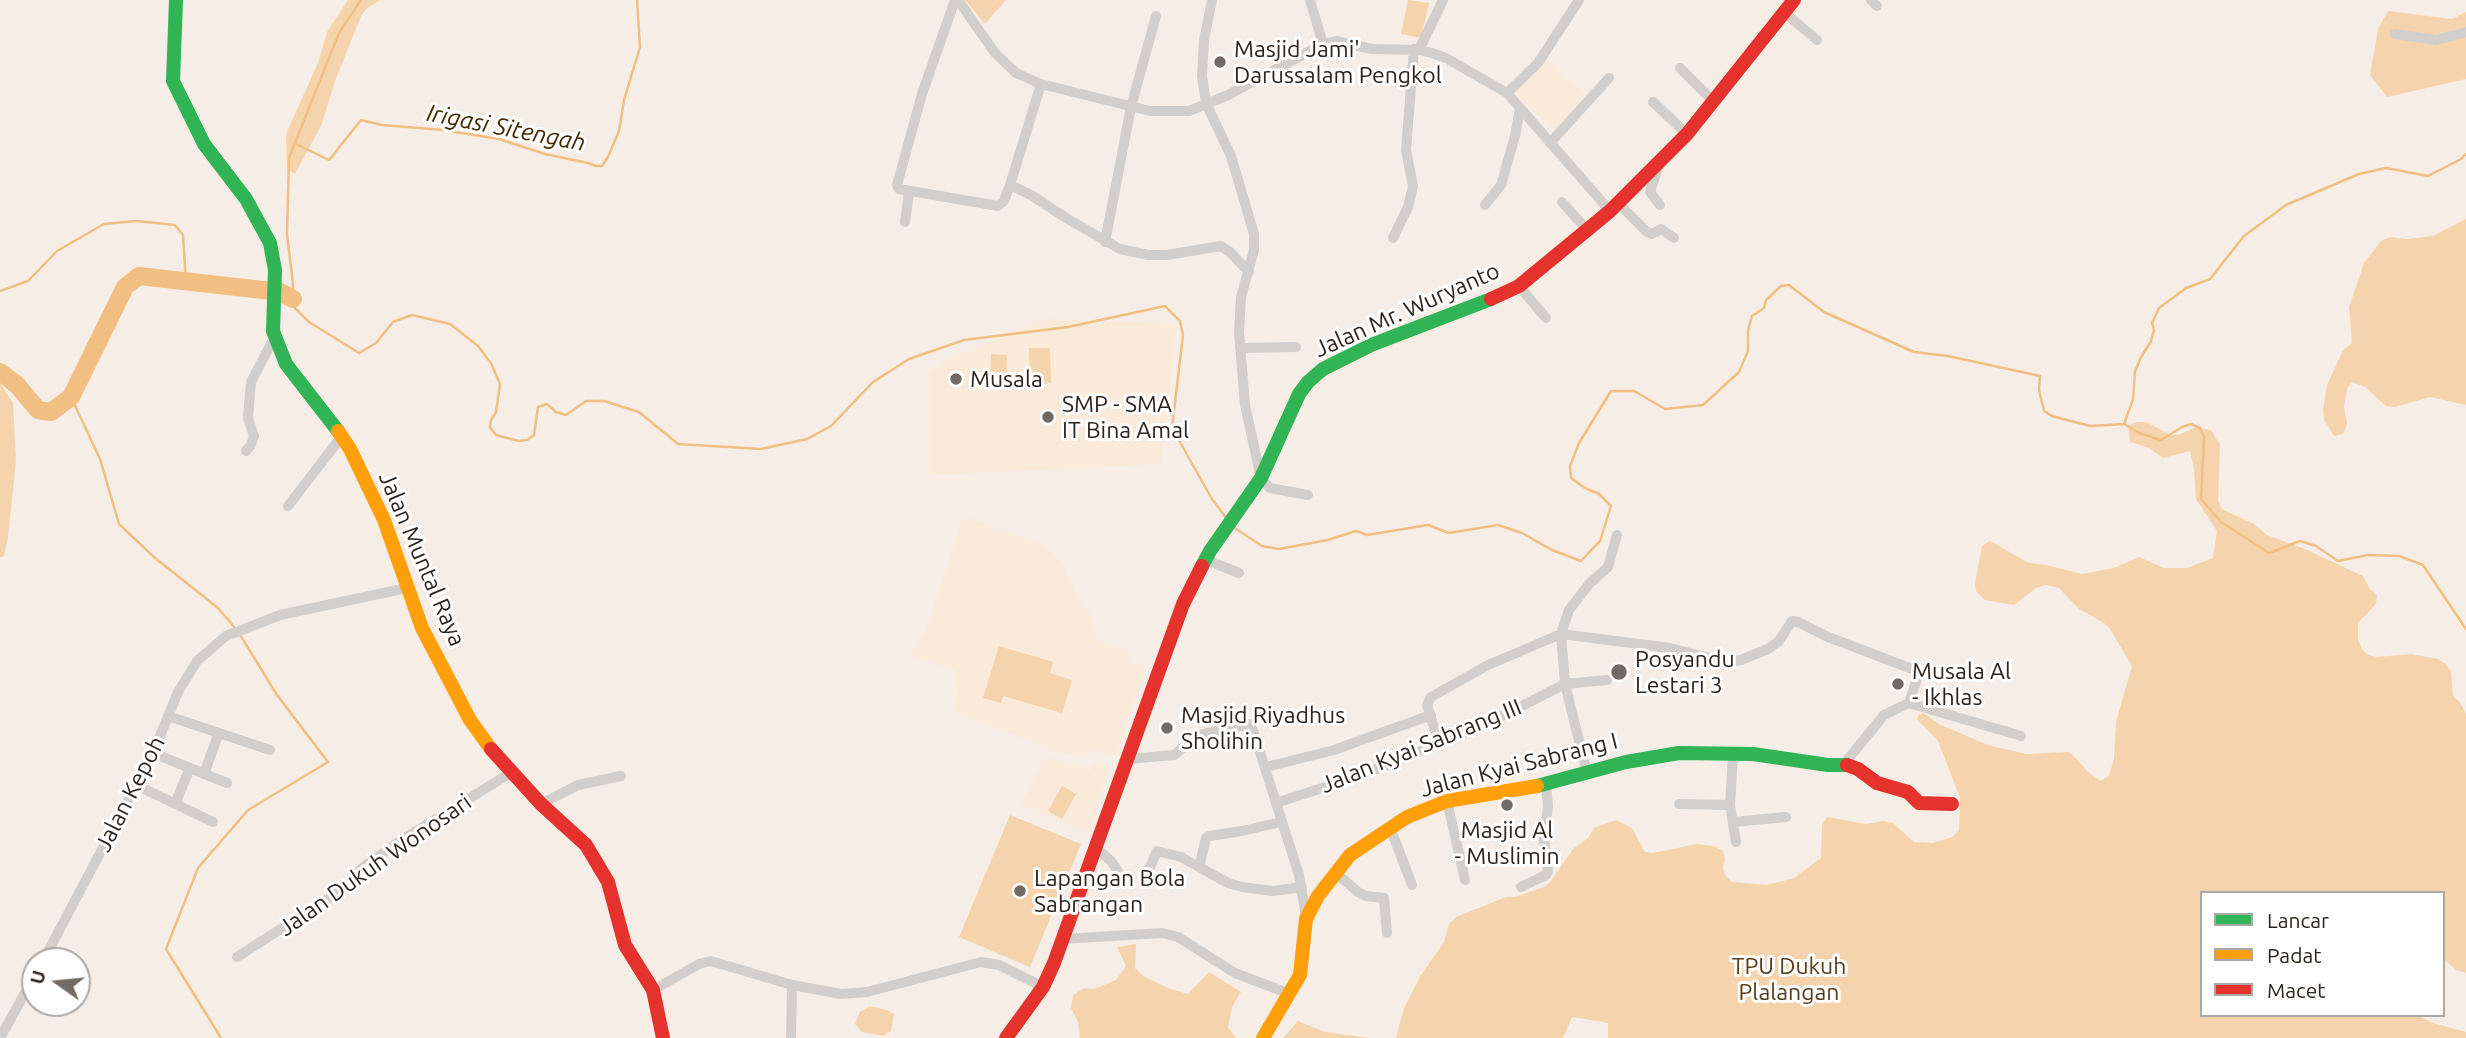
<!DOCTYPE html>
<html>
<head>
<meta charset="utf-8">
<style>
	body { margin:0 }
	#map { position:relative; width:2466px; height:1038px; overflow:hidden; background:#f6eee6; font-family:Ubuntu,sans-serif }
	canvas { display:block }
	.legend { position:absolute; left:2200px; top:891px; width:245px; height:126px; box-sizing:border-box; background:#fefefe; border:2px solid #aaa7a4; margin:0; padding:9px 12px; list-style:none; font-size:21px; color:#2c241c }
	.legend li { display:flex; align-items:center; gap:14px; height:35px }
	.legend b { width:35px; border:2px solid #aaa7a4 }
	.north { position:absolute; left:21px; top:947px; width:70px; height:70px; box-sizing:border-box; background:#fefefe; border:2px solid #aaa7a4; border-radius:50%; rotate:285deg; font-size:19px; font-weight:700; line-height:28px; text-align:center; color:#2c241c }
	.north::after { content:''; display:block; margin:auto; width:24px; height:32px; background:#736b63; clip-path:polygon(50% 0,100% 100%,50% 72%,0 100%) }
</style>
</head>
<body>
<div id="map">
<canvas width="2466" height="1038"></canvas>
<ul class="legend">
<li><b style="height:9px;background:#30b455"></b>Lancar</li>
<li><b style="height:9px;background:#ff9f0a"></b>Padat</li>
<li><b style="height:9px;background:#e5322d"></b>Macet</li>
</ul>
<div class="north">U</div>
</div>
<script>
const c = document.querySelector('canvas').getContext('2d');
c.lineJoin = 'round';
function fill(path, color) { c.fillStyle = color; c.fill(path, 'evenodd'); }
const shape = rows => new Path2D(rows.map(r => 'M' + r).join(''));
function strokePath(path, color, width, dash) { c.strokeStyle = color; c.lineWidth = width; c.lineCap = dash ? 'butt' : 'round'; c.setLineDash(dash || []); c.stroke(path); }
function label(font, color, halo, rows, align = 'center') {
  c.font = font + ' Ubuntu,sans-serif'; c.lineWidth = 6; c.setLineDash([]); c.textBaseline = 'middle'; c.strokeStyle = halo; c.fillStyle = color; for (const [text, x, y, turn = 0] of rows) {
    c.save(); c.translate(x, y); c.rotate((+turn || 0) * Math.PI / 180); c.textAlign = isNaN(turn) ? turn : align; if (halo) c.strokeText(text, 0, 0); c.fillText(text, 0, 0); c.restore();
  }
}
const built = shape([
	[1544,58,1586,95,1555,130,1513,93],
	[1045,319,1177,324,1161,464,929,475,929,371,955,357],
	[970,518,1044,546,1062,562,1077,595,1090,614,1097,641,1129,652,1129,662,1146,666,1116,756,1096,749,1086,756,1061,753,955,712,957,690,955,670,910,655,925,633,962,521],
	[1050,758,1069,766,1077,764,1090,771,1096,762,1109,768,1089,835,1021,803,1045,760]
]);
const green = shape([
	[348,0,381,0,367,8,361,16,335,81,321,126,295,174,287,169,286,134,318,63,327,32],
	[965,0,1006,0,985,24],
	[1408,0,1429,3,1421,38,1401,34],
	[2388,11,2452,19,2466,12,2466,79,2387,97,2370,75,2378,29],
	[2466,219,2466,405,2430,397,2395,407,2386,406,2365,387,2352,382,2347,389,2344,407,2347,424,2343,434,2334,436,2324,419,2323,410,2327,385,2343,350,2352,343,2349,307,2364,263,2381,241,2390,237,2407,239,2433,236],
	[1029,348,1050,348,1051,383,1030,384],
	[991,354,1007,355,1006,388,990,388],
	[0,383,13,403,16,461,8,537,4,556,0,557],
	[2136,422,2146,422,2171,435,2178,435,2196,427,2211,430,2220,445,2218,501,2222,509,2254,524,2267,535,2305,549,2363,576,2370,589,2377,595,2376,604,2358,623,2358,640,2362,649,2368,655,2377,657,2411,654,2438,659,2446,664,2451,672,2453,696,2459,701,2466,713,2466,973,2456,970,2443,958,2443,893,2202,893,2202,1015,2418,1015,2433,1023,2466,1032,2466,1038,1608,1038,1608,1023,1572,1017,1563,1038,1396,1038,1404,1008,1421,975,1444,942,1449,924,1456,917,1506,897,1515,897,1544,887,1551,881,1573,849,1588,838,1594,828,1616,820,1632,828,1645,852,1653,853,1697,844,1714,846,1723,851,1725,859,1723,868,1726,876,1732,882,1767,885,1794,878,1821,858,1822,825,1827,817,1866,824,1883,821,1893,823,1914,842,1933,843,1952,837,1959,830,1960,798,1938,741,1917,719,1919,715,1923,713,1941,725,1988,745,2026,754,2068,752,2075,757,2087,771,2100,781,2109,776,2114,759,2116,722,2132,666,2110,629,2104,623,2079,609,2059,588,2045,585,2036,588,2014,605,1985,600,1976,591,1975,583,1982,546,1990,541,2029,563,2046,565,2082,574,2114,568,2139,557,2164,568,2187,568,2213,558,2217,531,2196,499,2194,469,2190,451,2163,458,2149,448,2130,442,2128,426],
	[999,646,1053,662,1050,673,1072,680,1062,713,1003,696,1001,703,983,698],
	[1062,786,1076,794,1062,819,1048,811],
	[1010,815,1081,844,1030,967,959,937],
	[1136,944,1135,968,1143,976,1168,988,1188,994,1209,972,1241,992,1232,1007,1228,1027,1236,1038,1080,1038,1078,1022,1071,1008,1073,995,1085,988,1094,989,1116,980,1126,966,1117,947],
	[870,1006,887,1010,894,1014,891,1031,883,1036,862,1032,855,1024,860,1012],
	[1298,1021,1325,1032,1369,1038,1283,1038]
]);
const stream = shape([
	[361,0,339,33,289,158,287,234,293,284,292,305,309,322,359,353,376,343,393,322,412,315,450,324,478,346,491,363,500,384,496,412,491,420,490,427,496,435,519,441,527,440,534,435,538,407,547,404,556,412,566,415,586,401,604,401,639,412,678,444,761,449,807,439,831,426,873,382,909,359,964,340,1068,327,1165,306,1180,321,1183,335,1172,428,1212,499,1227,519],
	[296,144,329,160,361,120,382,125,443,130,499,139,545,154,588,163,596,166,602,166,608,157,619,131,624,100,640,47,637,0],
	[0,291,28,281,57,251,104,224,136,221,175,225,183,235,186,283],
	[71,397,100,459,119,524,155,558,218,608,235,628],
	[2124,424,2139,433,2161,440,2182,427,2191,424,2200,428,2204,437,2201,499,2221,522,2269,553,2300,541,2316,546,2338,561,2368,555,2399,556,2423,565,2466,629],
	[1233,527,1262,546,1279,549,1328,540,1356,531,1367,535,1428,525,1449,533,1498,525,1522,533,1552,550,1581,561,1600,541,1611,506,1599,494,1585,488,1571,478,1570,466,1579,443,1611,391,1634,391,1665,409,1703,405,1739,372,1748,351,1748,331,1752,316,1764,308,1766,300,1781,286,1789,285,1824,312,1914,352,1948,356,2040,376,2039,390,2044,411,2052,416,2090,426,2124,424,2133,399,2135,372,2140,359,2151,341,2154,330,2152,323,2159,308,2186,288,2210,279,2244,236,2286,205,2359,174,2386,168,2428,176,2461,159,2466,154],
	[221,1038,166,949,198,868,248,810,328,762,277,695,239,633]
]);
const river = shape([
	[0,372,17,385,38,410,51,412,71,397,125,287,139,276,280,292,293,299]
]);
const street = shape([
	[955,0,922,94,897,185,899,189,998,206,1004,201,1010,185,1041,84],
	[958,0,995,53,1016,73,1041,84,1150,111,1189,111,1228,95,1323,44,1336,41,1372,49,1419,50,1432,53,1446,58,1507,93,1610,211],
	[1212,0,1204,40,1202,76,1206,103,1231,156,1254,234,1254,250,1241,297,1239,332,1245,405,1261,478,1270,488,1308,495],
	[1310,0,1323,44],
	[1871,0,1877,6],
	[1784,12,1817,40],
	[2395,34,2436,40,2466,32],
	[1419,50,1443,0],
	[1680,68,1714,102],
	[1507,93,1538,63,1579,0],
	[1653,102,1687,134],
	[1550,143,1609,78],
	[1659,165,1650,192,1660,205],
	[1010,185,1031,195,1066,218,1120,249,1148,255,1167,255,1221,246,1230,252,1249,272],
	[1562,202,1587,230],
	[1618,203,1647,232,1652,234,1661,229,1674,238],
	[1485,205,1501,185,1515,136,1520,109],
	[905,222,909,192],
	[1393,238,1408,207,1413,186,1406,150,1414,49],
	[1105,242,1131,107,1156,16],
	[1519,286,1546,318],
	[1240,348,1296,347],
	[246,451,251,445,254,436,248,418,251,382,275,336],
	[288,506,342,436],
	[1204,559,1239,573],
	[1561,634,1670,648,1727,662,1741,660,1768,649,1779,641,1792,621,1798,622,1828,637,1915,670,1917,679,1909,703],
	[168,716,270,750],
	[1439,743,1427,705,1431,697,1488,665,1561,634],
	[153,753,227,783],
	[1733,754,1730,805,1736,842],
	[1128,759,1174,755,1199,735,1251,724,1299,875,1306,917],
	[1844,764,1884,715,1909,703,2021,736],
	[1266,767,1334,750,1431,715],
	[1587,773,1565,684,1561,634,1569,610,1589,584,1608,567,1617,535],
	[204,774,217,738],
	[136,785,213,822],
	[1447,801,1465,880],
	[1276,803,1359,776,1397,761,1490,722,1565,684,1607,680],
	[175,804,187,775],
	[541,804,578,785,621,776],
	[1679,804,1730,805],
	[1733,822,1786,817],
	[1390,827,1412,885],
	[1095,847,1111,861,1124,880],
	[1199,867,1228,883,1242,887,1273,891,1302,887],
	[1148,872,1157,851,1181,857,1199,867,1206,838,1209,836,1242,831,1281,822],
	[1336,873,1358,892,1366,896,1384,898,1387,933],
	[1521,887,1546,875,1548,871,1544,840,1548,806,1546,785],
	[1062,939,1162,933,1178,937,1235,973,1290,994],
	[237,957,340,891,362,868,400,841,512,772],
	[43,961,153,753,178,692,197,661,226,636,280,615,407,588],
	[653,990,699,964,711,961,792,985,841,994,867,992,981,962,999,965,1043,987],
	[0,1038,35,975],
	[791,1038,792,985]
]);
const fast = shape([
	[176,0,173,81,204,144,246,199,270,243,275,270,273,331,286,364,338,431],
	[1202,566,1210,551,1261,478,1299,394,1308,382,1323,369,1371,345,1491,299],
	[1537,786,1626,762,1679,753,1753,754,1828,765,1847,765]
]);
const slow = shape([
	[338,431,350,449,384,520,422,628,470,720,491,749],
	[1263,1038,1300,975,1306,919,1318,896,1350,855,1407,817,1447,801,1537,786]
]);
const jam = shape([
	[1491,299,1519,286,1610,211,1687,134,1794,0],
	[491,749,541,804,586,845,608,882,625,945,653,990,663,1038],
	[1847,765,1858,769,1877,783,1908,792,1919,803,1952,804],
	[1006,1038,1043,987,1054,963,1183,604,1202,566]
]);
const markers = [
	[1220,62,7,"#736b63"],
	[956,379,7,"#736b63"],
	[1048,417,7,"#736b63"],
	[1619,672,9,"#736b63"],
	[1898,684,7,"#736b63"],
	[1167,728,7,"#736b63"],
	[1507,805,7,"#736b63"],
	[1020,891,7,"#736b63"]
];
const poiNames = [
	["Masjid Jami'",1234,49],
	["Darussalam Pengkol",1234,75],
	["Musala",970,379],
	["SMP - SMA",1062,404],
	["IT Bina Amal",1062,430],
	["Posyandu",1635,659],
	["Lestari 3",1635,685],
	["Musala Al",1912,671],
	["- Ikhlas",1912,697],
	["Masjid Riyadhus",1181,715],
	["Sholihin",1181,741],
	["Masjid Al",1507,830,"center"],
	["- Muslimin",1507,856,"center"],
	["Lapangan Bola",1034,878],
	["Sabrangan",1034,904]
];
const streetNames = [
	["Jalan Mr. Wuryanto",1407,310,-24],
	["Jalan Muntal Raya",422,559,67],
	["Jalan Kyai Sabrang III",1421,746,-22],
	["Jalan Kyai Sabrang I",1519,765,-14],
	["Jalan Kepoh",130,794,-63],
	["Jalan Dukuh Wonosari",375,865,-35]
];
const parkNames = [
	["TPU Dukuh",1789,966],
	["Plalangan",1789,992]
];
const waterNames = [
	["Irigasi Sitengah",506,128,11]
];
fill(built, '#f9ead9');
fill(green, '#f5d4ad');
strokePath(stream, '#f2bf82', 2.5);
strokePath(river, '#f2bf82', 18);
strokePath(street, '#d1cecc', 10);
strokePath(fast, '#30b455', 14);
strokePath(slow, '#ff9f0a', 14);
strokePath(jam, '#e5322d', 14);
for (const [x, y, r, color] of markers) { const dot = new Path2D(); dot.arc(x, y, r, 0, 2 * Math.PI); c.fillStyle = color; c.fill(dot); strokePath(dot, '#fefefe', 2.5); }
label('23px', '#2c241c', '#fefefe', poiNames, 'left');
label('23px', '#2c241c', '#fefefe', streetNames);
label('23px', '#583c19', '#fefefe', parkNames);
label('italic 24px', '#432802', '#fefefe', waterNames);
</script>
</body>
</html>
